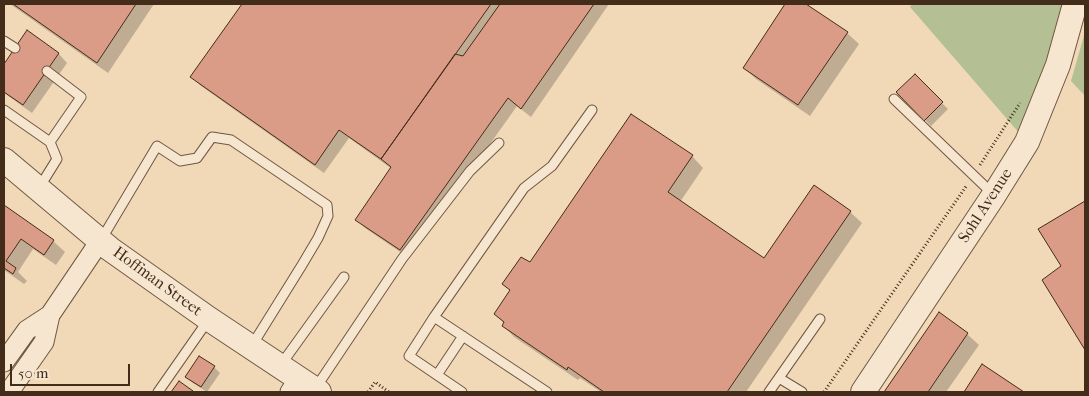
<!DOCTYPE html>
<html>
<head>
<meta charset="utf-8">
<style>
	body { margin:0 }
	#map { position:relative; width:1089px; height:396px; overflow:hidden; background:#f1d8b7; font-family:"IM FELL French Canon",serif }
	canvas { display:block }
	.frame { position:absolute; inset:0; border:5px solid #442c1b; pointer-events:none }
	.scale { position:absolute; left:10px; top:364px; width:120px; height:22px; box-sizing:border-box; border:2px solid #442c1b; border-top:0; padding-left:6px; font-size:15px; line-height:18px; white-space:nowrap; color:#442c1b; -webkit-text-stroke:4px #f6e6d0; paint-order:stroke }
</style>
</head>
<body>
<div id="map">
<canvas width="1089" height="396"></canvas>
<div class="frame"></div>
<div class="scale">50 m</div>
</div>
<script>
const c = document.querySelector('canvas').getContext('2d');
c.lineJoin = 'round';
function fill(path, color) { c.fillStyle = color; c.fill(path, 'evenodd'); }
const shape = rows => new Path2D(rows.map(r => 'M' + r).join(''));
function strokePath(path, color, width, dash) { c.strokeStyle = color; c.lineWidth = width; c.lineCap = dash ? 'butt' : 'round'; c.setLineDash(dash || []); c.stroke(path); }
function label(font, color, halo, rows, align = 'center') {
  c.font = font + ' "IM FELL French Canon",serif'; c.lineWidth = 4; c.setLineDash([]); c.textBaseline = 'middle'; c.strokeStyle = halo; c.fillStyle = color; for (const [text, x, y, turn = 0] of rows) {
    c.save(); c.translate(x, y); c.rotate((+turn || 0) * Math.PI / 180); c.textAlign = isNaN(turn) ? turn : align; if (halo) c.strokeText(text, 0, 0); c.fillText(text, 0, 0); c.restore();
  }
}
const green = shape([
	[912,4,1072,4,1027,142,910,7],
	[1085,32,1085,96,1071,81]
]);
const shadow = shape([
	[10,4,154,4,108,73],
	[244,4,609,4,531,117,517,106,409,258,365,228,356,219,392,169,349,138,324,173,201,86,192,77],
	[786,4,804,4,847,33,859,44,810,116,756,79,744,68],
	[27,32,59,54,67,63,32,113,4,93,4,66],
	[915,76,948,109,931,126,898,92],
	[631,116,692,156,703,168,680,202,765,259,814,187,850,212,862,223,746,392,601,392,580,378,578,380,514,337,503,325,504,323,495,314,511,291,504,284,531,264],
	[1085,203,1085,348,1043,280,1063,266,1040,229],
	[4,207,53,241,65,252,56,265,33,249,18,272,27,281,24,284,4,270],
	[939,314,967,334,979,345,946,392,885,392],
	[983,366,1022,392,965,392],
	[214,367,220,373,207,392,193,383,187,377]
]);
const building = shape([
	[13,4,136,4,97,63,13,4],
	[242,4,491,4,381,159,339,130,315,165,190,77,242,4],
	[500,4,594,4,521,109,508,98,400,250,355,220,391,167,381,159,455,54,463,56,500,4],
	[785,4,806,4,848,32,798,105,743,68,785,4],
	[27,30,59,53,23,105,4,92,4,64,27,30],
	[915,74,943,102,924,121,896,92,915,74],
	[631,114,693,155,668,192,764,258,814,185,851,211,727,392,604,392,568,367,567,370,502,326,504,322,494,314,510,290,502,284,521,257,530,262,631,114],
	[1085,201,1085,350,1042,280,1061,266,1038,229,1085,201],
	[4,205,54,240,44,255,21,239,6,261,16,268,13,274,4,268,4,205],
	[939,312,968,333,928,392,884,392,939,312],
	[199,356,215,366,201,387,185,377,199,356],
	[982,364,1024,392,964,392,982,364],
	[179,381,193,391,191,392,171,392,179,381]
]);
const path = shape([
	[980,165,1020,103],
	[368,392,375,382,389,392],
	[824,392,967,185]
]);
const service = shape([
	[4,41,15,48],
	[894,99,994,195],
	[4,110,50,142],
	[39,188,57,159,50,142,81,97,47,71],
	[101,240,157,146,180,161,197,158,212,137,231,140,327,205,328,216,318,238,302,265,251,347],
	[434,317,524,188,552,166,592,110],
	[280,366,344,277],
	[437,375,463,336],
	[779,378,802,392],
	[315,389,402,259,470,171,499,143],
	[158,392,209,319],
	[462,392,409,356,434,317,547,392],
	[769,392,820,319]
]);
const minor = shape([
	[4,362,27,330,50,315],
	[9,392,44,342,50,315,100,241],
	[290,392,299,379]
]);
const tertiary = shape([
	[4,160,110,249,209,319,319,392],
	[863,392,994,195,1027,142,1058,65,1075,4]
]);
const streetNames = [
	["Sohl Avenue",986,206,-57],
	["Hoffman Street",157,282,36]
];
fill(green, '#b4c093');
fill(shadow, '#0003');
fill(building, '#da9c86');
strokePath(building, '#442c1b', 1);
strokePath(service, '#6f5742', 11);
strokePath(minor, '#6f5742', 21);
strokePath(tertiary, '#6f5742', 26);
strokePath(path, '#442c1b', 3, [1, 2.5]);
strokePath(service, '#f6e6d0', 9);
strokePath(minor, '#f6e6d0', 19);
strokePath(tertiary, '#f6e6d0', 24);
label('16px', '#442c1b', '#f6e6d0', streetNames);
</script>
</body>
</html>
